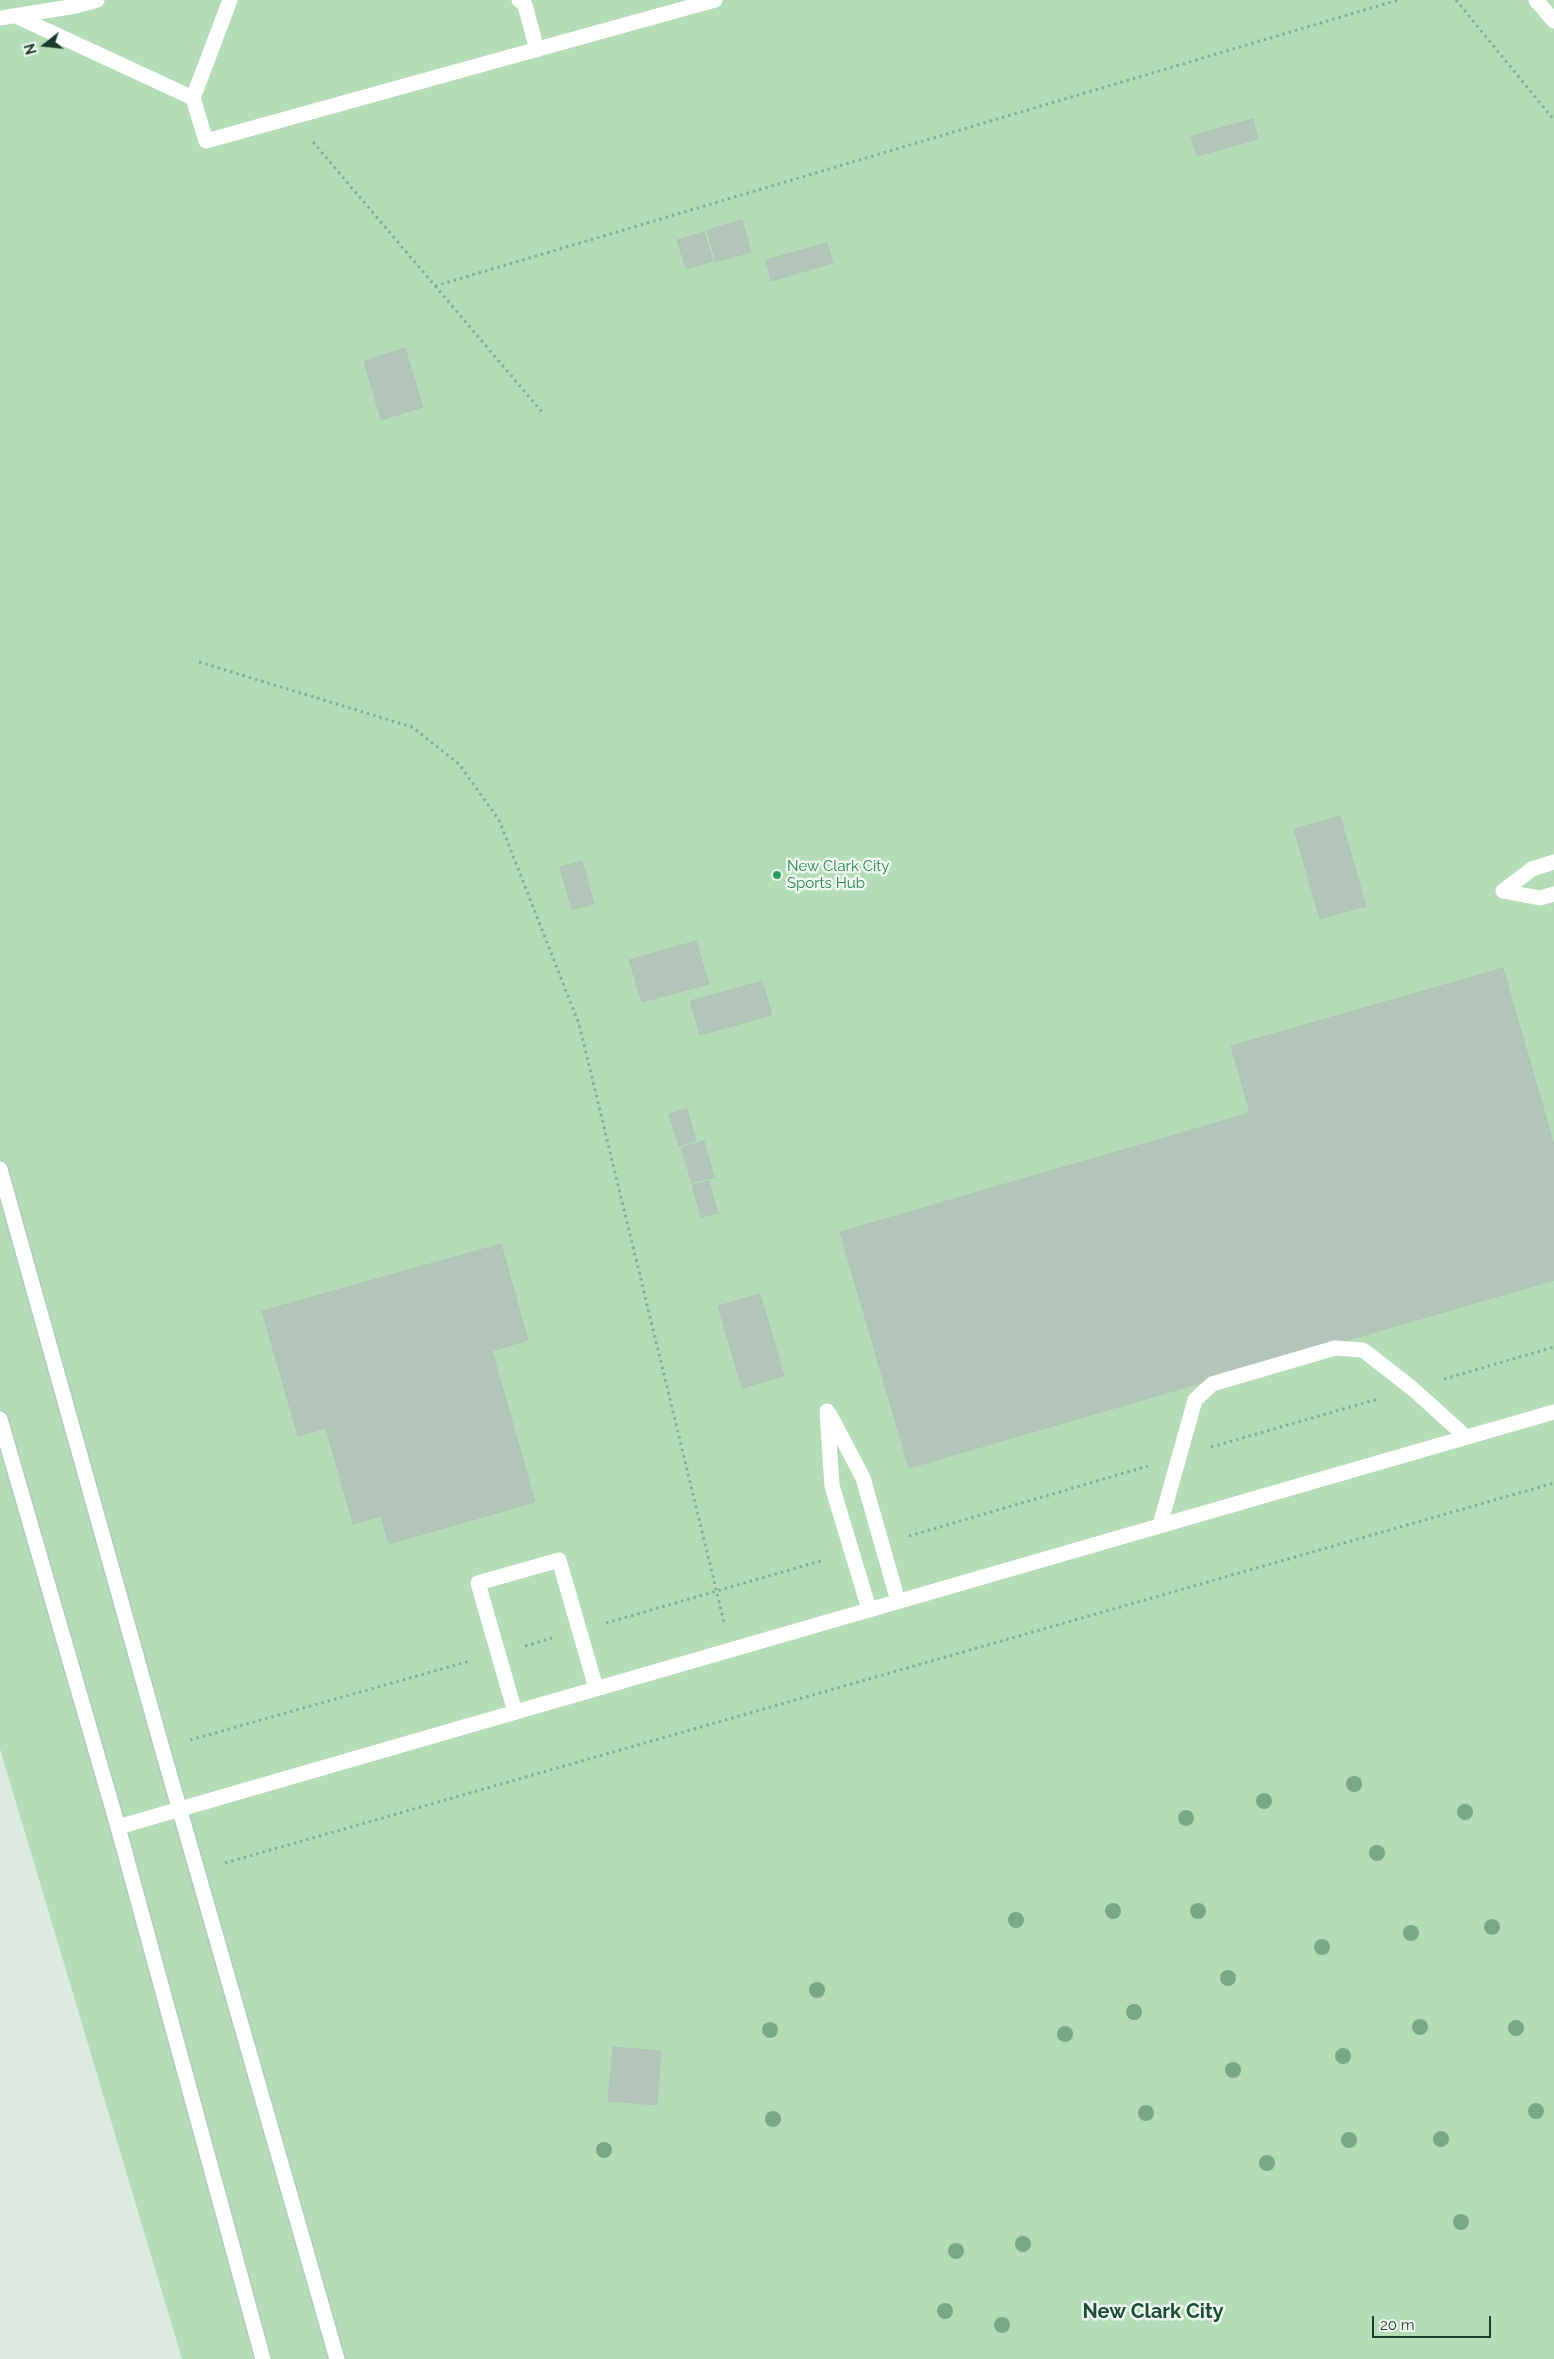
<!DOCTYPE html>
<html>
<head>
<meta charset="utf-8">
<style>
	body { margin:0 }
	#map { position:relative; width:1554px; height:2359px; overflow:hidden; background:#ddeae2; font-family:Raleway,sans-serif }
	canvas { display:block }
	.north { position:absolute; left:20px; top:20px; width:50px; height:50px; -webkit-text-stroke:4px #eef7f0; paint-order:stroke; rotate:254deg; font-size:14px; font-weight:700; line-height:20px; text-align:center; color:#1e3b2d }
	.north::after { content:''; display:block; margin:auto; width:18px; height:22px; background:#1e3b2d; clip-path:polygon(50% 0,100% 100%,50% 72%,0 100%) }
	.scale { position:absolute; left:1372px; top:2316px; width:119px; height:22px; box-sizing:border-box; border:2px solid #1e3b2d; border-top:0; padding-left:6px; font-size:15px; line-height:18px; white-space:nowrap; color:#1e3b2d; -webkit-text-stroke:4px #eef7f0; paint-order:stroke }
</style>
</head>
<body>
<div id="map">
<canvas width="1554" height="2359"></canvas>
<div class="north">N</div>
<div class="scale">20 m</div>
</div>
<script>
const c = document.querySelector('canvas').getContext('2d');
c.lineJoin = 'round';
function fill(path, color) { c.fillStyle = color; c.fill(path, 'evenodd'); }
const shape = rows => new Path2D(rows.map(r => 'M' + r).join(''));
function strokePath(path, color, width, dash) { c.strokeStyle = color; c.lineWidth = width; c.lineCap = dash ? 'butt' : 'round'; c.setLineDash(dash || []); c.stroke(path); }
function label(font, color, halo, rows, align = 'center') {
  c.font = font + ' Raleway,sans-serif'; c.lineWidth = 5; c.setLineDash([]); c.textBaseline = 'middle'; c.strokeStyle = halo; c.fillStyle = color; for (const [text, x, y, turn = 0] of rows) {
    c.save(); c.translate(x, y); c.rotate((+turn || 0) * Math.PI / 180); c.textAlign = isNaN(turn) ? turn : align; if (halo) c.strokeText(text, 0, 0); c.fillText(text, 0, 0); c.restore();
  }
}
const green = shape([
	[0,0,1554,0,1554,2359,182,2359,0,1749]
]);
const building = shape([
	[1253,119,1258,139,1197,156,1191,136,1253,119],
	[742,220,751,252,716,262,707,230,742,220],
	[704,232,713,261,686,269,677,240,704,232],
	[827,243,833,263,771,281,766,260,827,243],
	[405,348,423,407,381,420,364,361,405,348],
	[1340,816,1366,906,1320,919,1294,829,1340,816],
	[582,861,594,904,572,910,560,867,582,861],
	[696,941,709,984,642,1002,629,960,696,941],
	[1503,968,1554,1145,1554,1280,909,1468,840,1232,1250,1113,1231,1046,1503,968],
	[762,981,772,1015,700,1035,690,1001,762,981],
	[687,1109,696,1141,679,1146,669,1114,687,1109],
	[704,1141,714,1177,692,1183,681,1148,704,1141],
	[709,1181,718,1213,701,1217,692,1185,709,1181],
	[501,1244,528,1340,492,1351,535,1502,389,1544,381,1516,353,1524,326,1428,298,1436,262,1311,501,1244],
	[760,1294,784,1376,742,1388,718,1306,760,1294],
	[613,2047,661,2051,657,2105,608,2101,613,2047]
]);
const path = shape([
	[1456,0,1554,120],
	[313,142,542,412],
	[435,286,1398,0],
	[199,662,412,727,459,764,499,820,579,1024,724,1622],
	[1444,1379,1554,1347],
	[1211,1447,1378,1399],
	[909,1536,1148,1466],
	[606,1623,824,1560],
	[525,1646,552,1638],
	[190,1740,470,1661],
	[225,1863,1554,1483]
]);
const lane = shape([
	[230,0,193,98,206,141,715,0],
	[519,0,525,5,537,50],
	[18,17,193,98],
	[0,18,76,6,97,0],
	[1503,891,1532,869,1554,862],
	[1503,891,1540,898,1554,894],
	[827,1411,832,1486,869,1609],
	[830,1415,863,1478,898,1601],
	[1160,1525,1195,1400,1212,1384,1335,1348,1363,1350,1413,1389,1466,1437],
	[515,1712,478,1583,559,1560,596,1688]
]);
const street = shape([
	[1536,0,1554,21],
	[118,1827,1554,1412]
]);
const secondary = shape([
	[0,1169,162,1748,337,2359],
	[0,1419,118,1827,263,2359]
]);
const trees = [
	[1354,1784],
	[1264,1801],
	[1465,1812],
	[1186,1818],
	[1377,1853],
	[1113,1911],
	[1198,1911],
	[1016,1920],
	[1492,1927],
	[1411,1933],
	[1322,1947],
	[1228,1978],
	[817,1990],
	[1134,2012],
	[1420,2027],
	[1516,2028],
	[770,2030],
	[1065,2034],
	[1343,2056],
	[1233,2070],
	[1536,2111],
	[1146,2113],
	[773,2119],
	[1441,2139],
	[1349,2140],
	[604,2150],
	[1267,2163],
	[1461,2222],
	[1023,2244],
	[956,2251],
	[945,2311],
	[1002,2325]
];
const markers = [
	[777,875,5,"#2e9e5b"]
];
const leisureNames = [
	["New Clark City",787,866],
	["Sports Hub",787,883]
];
const districtNames = [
	["New Clark City",1153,2312]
];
fill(green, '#b4ddb7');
fill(building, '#b3c5ba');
strokePath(building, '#b0c4b7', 1);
strokePath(secondary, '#b0cbbb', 18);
strokePath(path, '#7cb094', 3, [2.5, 4]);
strokePath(lane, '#fff', 15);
strokePath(street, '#fff', 15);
strokePath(secondary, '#fff', 15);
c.fillStyle = '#78a982';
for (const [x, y] of trees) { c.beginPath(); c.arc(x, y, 8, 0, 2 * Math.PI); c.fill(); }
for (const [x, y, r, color] of markers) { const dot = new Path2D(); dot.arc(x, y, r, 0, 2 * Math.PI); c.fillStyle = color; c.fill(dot); strokePath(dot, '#eef7f0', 2); }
label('15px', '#27864d', '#eef7f0', leisureNames, 'left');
label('bold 20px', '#194e35', '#eef7f0', districtNames);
</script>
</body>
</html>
